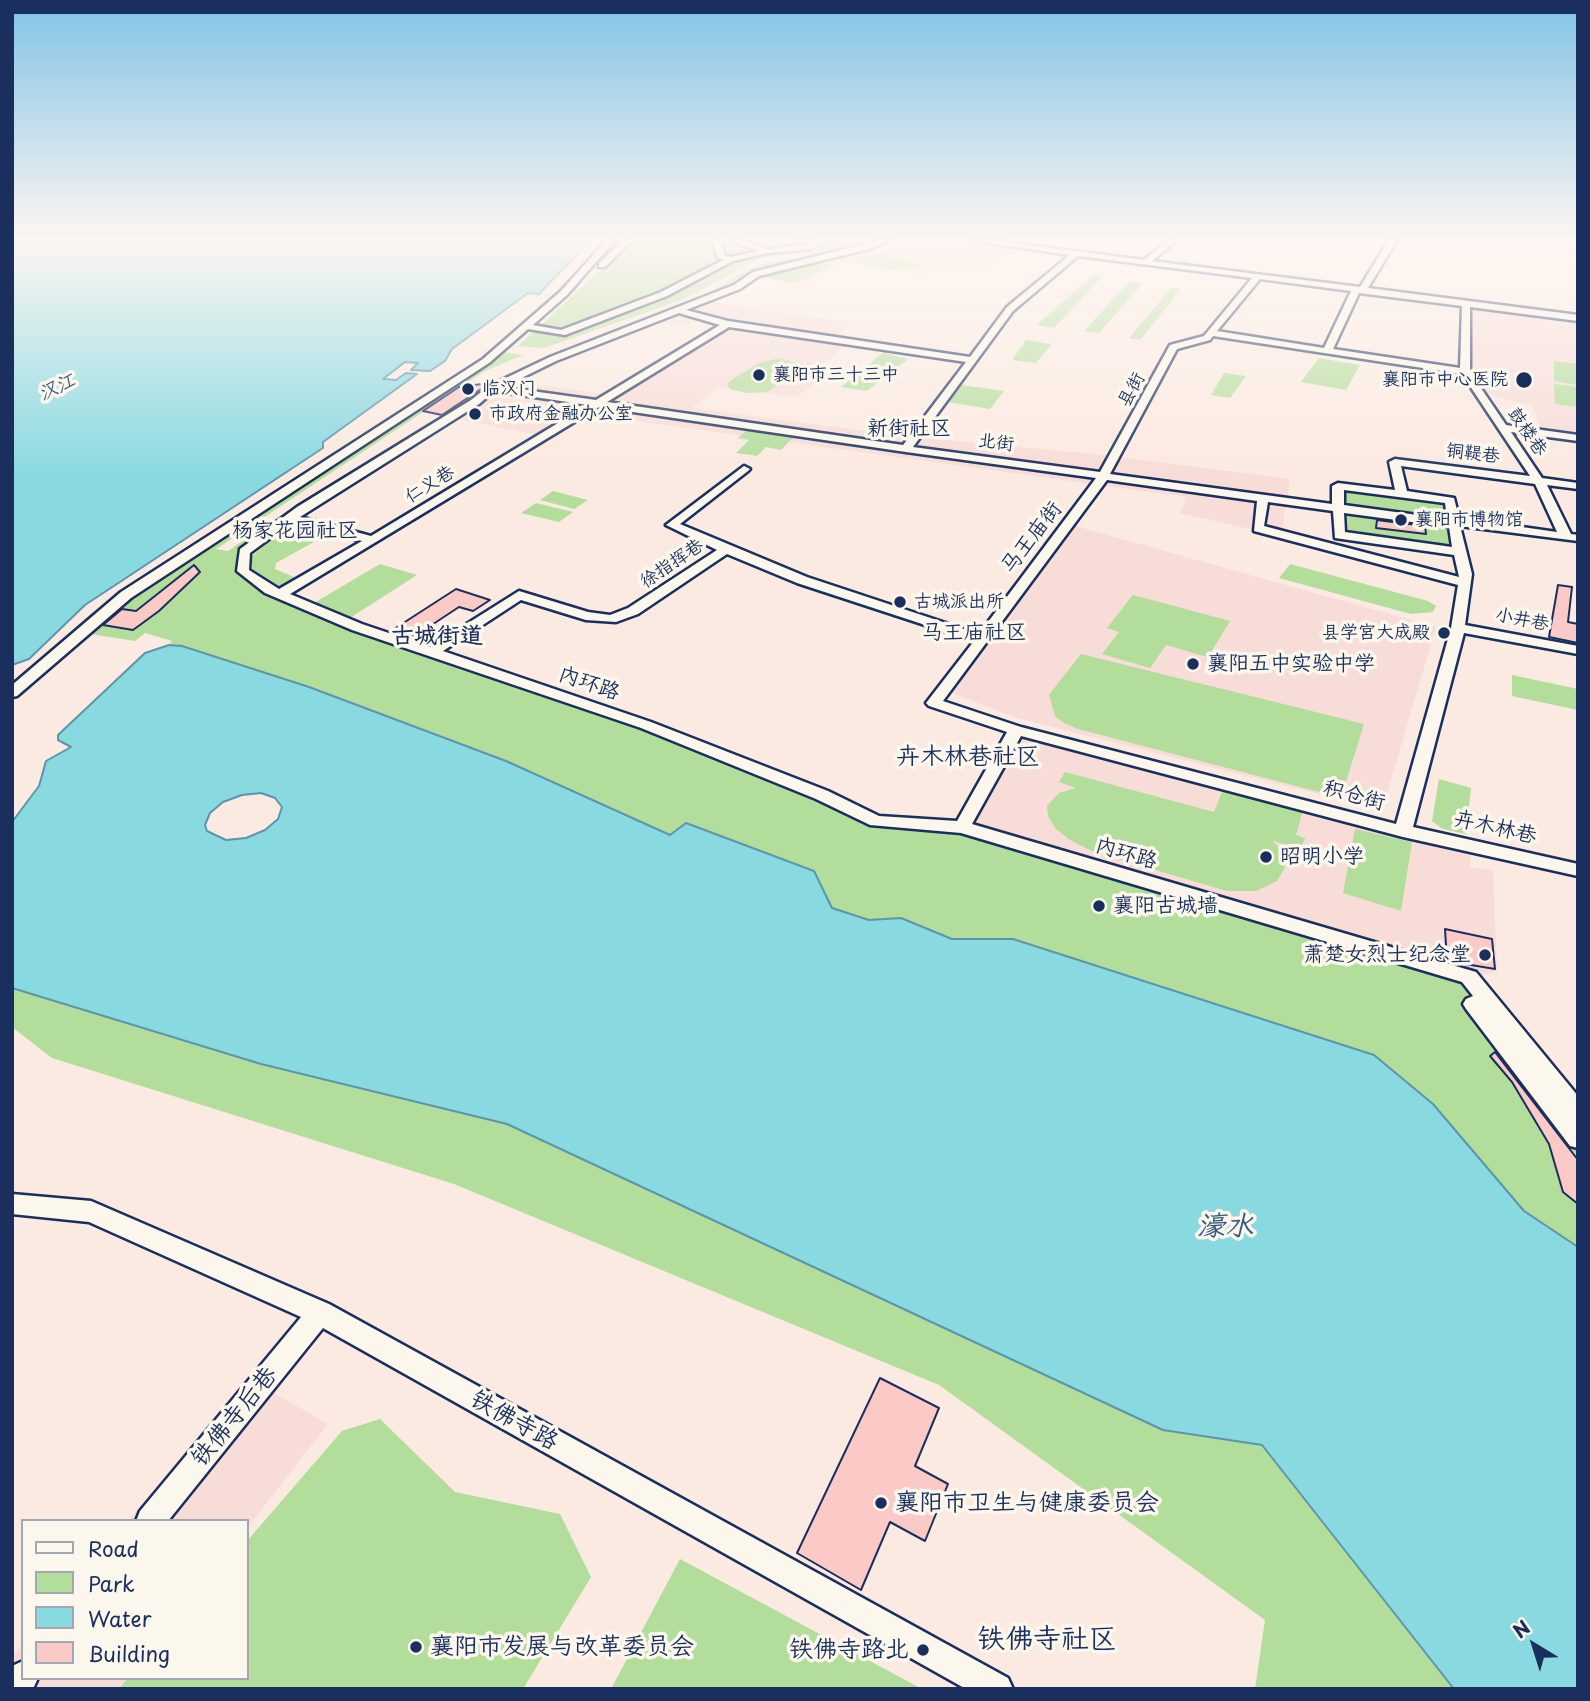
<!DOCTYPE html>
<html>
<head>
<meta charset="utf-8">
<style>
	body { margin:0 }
	#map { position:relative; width:1590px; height:1701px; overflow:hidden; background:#fbeae1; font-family:"Playpen Sans",sans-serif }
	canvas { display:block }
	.frame { position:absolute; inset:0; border:14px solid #1b2f5e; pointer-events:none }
	.legend { position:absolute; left:21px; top:1519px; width:228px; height:161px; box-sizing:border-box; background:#fbf7ec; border:2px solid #a1a7b3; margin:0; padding:9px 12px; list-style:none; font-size:21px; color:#1b2f5e }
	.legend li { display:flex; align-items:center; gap:14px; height:35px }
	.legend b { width:35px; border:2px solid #a1a7b3 }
	.north { position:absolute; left:1499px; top:1610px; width:70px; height:70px; -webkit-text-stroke:5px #fbf7ec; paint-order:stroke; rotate:322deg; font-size:19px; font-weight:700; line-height:28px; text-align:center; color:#1b2f5e }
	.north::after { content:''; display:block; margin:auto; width:24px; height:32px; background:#1b2f5e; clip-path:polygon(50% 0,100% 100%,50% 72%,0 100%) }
</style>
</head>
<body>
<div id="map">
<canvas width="1590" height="1701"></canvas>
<div class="frame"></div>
<ul class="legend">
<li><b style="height:9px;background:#fbf7ec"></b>Road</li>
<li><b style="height:19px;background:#b2dd9b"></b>Park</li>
<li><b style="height:19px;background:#88d9e0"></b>Water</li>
<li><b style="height:19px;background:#fbcac6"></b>Building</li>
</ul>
<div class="north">N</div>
</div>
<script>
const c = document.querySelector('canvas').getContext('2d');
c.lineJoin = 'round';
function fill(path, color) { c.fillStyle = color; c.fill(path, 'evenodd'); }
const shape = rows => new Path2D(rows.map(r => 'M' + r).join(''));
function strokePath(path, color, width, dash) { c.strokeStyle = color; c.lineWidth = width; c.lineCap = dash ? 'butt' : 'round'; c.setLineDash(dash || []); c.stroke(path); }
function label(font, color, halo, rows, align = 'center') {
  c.font = font + ' "Playpen Sans","LXGW WenKai TC",sans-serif'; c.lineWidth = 7; c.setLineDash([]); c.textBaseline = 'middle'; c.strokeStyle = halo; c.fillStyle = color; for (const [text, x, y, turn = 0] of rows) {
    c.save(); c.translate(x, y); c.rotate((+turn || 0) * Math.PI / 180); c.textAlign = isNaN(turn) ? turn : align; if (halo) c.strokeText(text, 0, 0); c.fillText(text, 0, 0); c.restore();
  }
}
const built = shape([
	[880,240,973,240,1016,246,989,270,941,268,925,276,820,257,883,240],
	[710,299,748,309,853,322,835,337,974,357,972,361,855,344,843,348,813,372,822,377,797,397,717,388,692,408,904,436,1094,454,1290,479,1281,536,1180,513,1187,497,585,414,548,437,454,418,520,382,606,394,716,327,697,321,680,327,655,320],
	[1466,307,1578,320,1578,438,1542,434,1533,406,1507,400,1476,388,1465,372],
	[1068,524,1436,627,1382,810,1017,718,942,689],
	[1016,730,1470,846,1470,867,1493,871,1497,972,1469,977,962,827],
	[248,1378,328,1424,247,1528,247,1521,128,1521],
	[23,1644,23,1678,129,1678,121,1689,12,1689,12,1657]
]);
const green = shape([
	[618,240,867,240,826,250,762,258,682,300,544,348,518,346,615,257],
	[865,254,884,254,920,264,912,269,891,270,837,259,854,261,855,258],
	[824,255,762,269,747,275,738,284,701,298,744,271,771,261],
	[822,263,836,264,801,281,790,283,766,277,791,268],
	[1093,275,1103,276,1054,328,1037,325],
	[1129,282,1143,283,1099,333,1084,331],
	[1171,288,1181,289,1140,340,1129,338],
	[1026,340,1052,344,1036,363,1012,360],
	[502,352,523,355,485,371,216,549,228,551,293,507,301,510,245,552,243,571,309,606,380,564,417,575,345,621,646,725,876,821,962,827,1469,977,1578,1112,1578,1247,1524,1211,1433,1104,1374,1055,1013,939,952,939,901,918,869,920,832,908,814,870,687,823,671,835,506,761,309,687,182,646,169,645,172,641,145,633,135,641,71,631,94,611,335,451,345,451],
	[883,353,908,359,867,391,841,387],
	[779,358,803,365,813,362,767,392,747,393,730,389,727,384,731,380,759,363],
	[1319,358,1360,365,1346,390,1301,382],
	[1554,361,1578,364,1578,385,1554,381],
	[1224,373,1246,376,1230,398,1211,395],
	[955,384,1004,391,990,409,942,401],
	[1554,384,1578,387,1578,407,1555,404],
	[751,426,798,433,781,450,766,447,757,456,736,453,749,440,738,438],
	[1338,486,1450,500,1459,552,1339,535],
	[553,491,588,500,574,509,540,500],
	[536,503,573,512,559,522,521,513],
	[291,533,314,542,276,563,275,569,296,578,293,583,281,589,274,588,252,570,252,556,270,541],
	[1290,564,1428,601,1436,606,1433,612,1411,614,1279,578],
	[1133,595,1230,621,1208,657,1166,645,1150,668,1102,654,1119,632,1107,628],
	[1081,654,1364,724,1344,788,1319,792,1078,729,1064,723,1055,716,1049,695],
	[1512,675,1578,689,1578,710,1512,696],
	[1065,772,1214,812,1223,789,1303,810,1296,835,1305,838,1301,848,1272,841,1281,849,1285,867,1277,881,1256,891,1227,891,1094,852,1070,840,1056,829,1048,816,1047,806,1059,793,1076,788,1059,782],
	[1439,779,1471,788,1466,834,1443,829,1432,821],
	[1355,829,1412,842,1401,911,1343,893],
	[12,988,261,1064,507,1124,1163,1430,1262,1445,1454,1689,1255,1689,1265,1620,939,1385,454,1184,52,1058,12,1027],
	[380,1419,455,1492,560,1514,591,1577,523,1689,119,1689,128,1678,247,1678,247,1541,342,1431],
	[680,1559,922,1689,611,1689]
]);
const water = shape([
	[12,240,591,240,539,294,528,293,452,349,445,361,430,371,411,370,418,363,405,362,383,379,396,380,406,373,417,374,323,442,323,448,85,605,29,659,12,665,12,240],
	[169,645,182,646,309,687,506,761,670,835,686,823,814,871,832,908,869,920,901,918,952,939,1013,939,1374,1055,1433,1104,1524,1211,1578,1247,1578,1689,1454,1689,1262,1445,1163,1430,507,1124,261,1064,12,988,12,822,39,786,46,761,71,747,58,740,58,735,145,653,169,645],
	[261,793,275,798,282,807,278,819,265,830,246,838,226,840,207,831,205,825,210,813,223,802,242,795,261,793]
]);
const building = shape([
	[490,383,442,415,423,411,459,387,490,383],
	[1377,520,1425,526,1426,534,1376,528,1377,520],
	[194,565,200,572,159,611,133,630,103,625,122,609,136,611,194,565],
	[1558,585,1572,587,1568,622,1578,624,1578,643,1549,637,1558,585],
	[456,589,490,600,473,611,459,607,415,636,394,629,456,589],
	[1445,929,1492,939,1495,969,1447,961,1445,929],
	[1495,1052,1578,1160,1578,1204,1563,1192,1549,1144,1512,1082,1490,1056,1495,1052],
	[880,1378,939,1408,915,1466,948,1484,925,1541,890,1522,861,1590,797,1553,880,1378]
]);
const minor = shape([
	[607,240,615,240,567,295,533,325,561,330,661,292,723,260,718,258,712,240,720,240,725,256,731,257,759,251,729,240,740,240,768,249,810,244,795,240,821,243,810,249,768,253,733,261,667,296,565,335,528,329,489,363,131,598,17,696,12,697,12,685,121,592,483,359,561,291,607,240],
	[624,240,632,240,605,267,599,267,599,263,624,240],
	[880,240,890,240,873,248,759,276,740,289,686,310,728,321,970,357,1007,307,1070,255,969,240,989,240,1144,260,1169,240,1177,240,1152,261,1360,287,1389,240,1397,240,1368,288,1578,315,1578,321,1470,307,1470,372,1506,425,1578,435,1578,441,1511,432,1542,478,1578,483,1578,489,1547,485,1571,534,1578,535,1578,541,1460,526,1472,574,1465,625,1578,646,1578,654,1464,633,1413,827,1578,864,1578,876,1403,837,1021,736,972,824,1476,972,1578,1096,1578,1148,1570,1146,1466,1009,1463,1004,1466,999,1473,996,1462,982,961,833,870,825,816,799,641,728,352,630,265,593,237,571,240,549,297,507,471,400,489,386,550,357,734,285,753,272,880,240],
	[1078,256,1252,278,1204,336,1170,345,1100,472,913,447,1013,311,1078,256],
	[1260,279,1351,291,1324,348,1217,331,1260,279],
	[1359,293,1462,306,1460,368,1333,349,1359,293],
	[679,313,720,325,596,400,503,387,556,361,679,313],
	[729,327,966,362,903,445,607,402,729,327],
	[1213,336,1462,374,1530,476,1395,459,1389,462,1395,490,1338,483,1332,486,1332,504,1110,474,1177,349,1210,340,1213,336],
	[494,391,588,405,371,536,300,517,479,404,494,391],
	[599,407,906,452,1096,478,979,634,807,577,680,524,748,471,750,469,744,466,666,525,717,550,628,608,610,615,588,612,519,591,430,647,362,624,290,594,599,407],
	[1401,466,1535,484,1557,532,1459,518,1454,498,1407,491,1401,466],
	[1107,480,1257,501,1254,531,1458,585,1451,628,1396,824,1021,727,943,701,1107,480],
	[1344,490,1445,503,1447,519,1344,505,1344,490],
	[1268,502,1333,511,1335,538,1454,555,1459,577,1264,526,1268,502],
	[1344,513,1449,527,1452,547,1345,532,1344,513],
	[292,522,362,541,279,589,249,570,250,553,292,522],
	[727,554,797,583,974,641,926,703,929,706,1007,732,957,821,879,816,828,791,651,722,443,651,521,600,586,620,616,622,638,614,727,554],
	[12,1194,91,1201,329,1304,1008,1678,1013,1689,966,1689,323,1328,168,1521,136,1521,140,1511,301,1317,89,1222,12,1214,12,1194],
	[23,1661,23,1678,38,1678,33,1689,12,1689,12,1666,23,1661]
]);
const markers = [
	[759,375,7,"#1b2f5e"],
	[1524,380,9,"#1b2f5e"],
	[468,389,7,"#1b2f5e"],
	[475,414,7,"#1b2f5e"],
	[1401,520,7,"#1b2f5e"],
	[900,602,7,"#1b2f5e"],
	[1444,633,7,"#1b2f5e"],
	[1193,664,7,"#1b2f5e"],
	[1266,857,7,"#1b2f5e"],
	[1099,906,7,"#1b2f5e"],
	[1485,955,7,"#1b2f5e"],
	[881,1503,7,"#1b2f5e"],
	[416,1647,7,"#1b2f5e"],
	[923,1650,7,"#1b2f5e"]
];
const farPoinames = [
	["襄阳市三十三中",773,375],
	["襄阳市中心医院",1508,380,"right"],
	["临汉门",482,389],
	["市政府金融办公室",489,414],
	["襄阳市博物馆",1415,520],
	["古城派出所",914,602],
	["县学宫大成殿",1430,633,"right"]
];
const farStreetnames = [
	["县街",1132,390,-61],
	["鼓楼巷",1527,432,56],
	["北街",996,443,7],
	["铜鞮巷",1473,454,7],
	["仁义巷",430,485,-31],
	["徐指挥巷",672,564,-34],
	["小井巷",1522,620,11]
];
const farWaternames = [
	["汉江",57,388,-26]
];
const farQuarternames = [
	["新街社区",909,429],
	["杨家花园社区",295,531],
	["马王庙社区",974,633]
];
const streetNames = [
	["马王庙街",1032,538,-52],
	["内环路",589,684,19],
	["积仓街",1354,796,15],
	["卉木林巷",1495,828,13],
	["内环路",1126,854,16]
];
const poiNames = [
	["襄阳五中实验中学",1207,664],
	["昭明小学",1280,857],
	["襄阳古城墙",1113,906],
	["萧楚女烈士纪念堂",1471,955,"right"]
];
const farDistrictnames = [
	["古城街道",437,637]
];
const quarterNames = [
	["卉木林巷社区",968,757]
];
const nearStreetnames = [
	["铁佛寺后巷",235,1417,-51],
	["铁佛寺路",514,1421,29]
];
const nearPoinames = [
	["襄阳市卫生与健康委员会",895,1503],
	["襄阳市发展与改革委员会",430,1647],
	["铁佛寺路北",909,1650,"right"]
];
const nearWaternames = [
	["濠水",1225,1227]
];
const nearQuarternames = [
	["铁佛寺社区",1047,1640]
];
fill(built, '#f7dcd7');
fill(green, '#b2dd9b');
fill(water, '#88d9e0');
strokePath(water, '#5c95ac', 2);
fill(building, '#fbcac6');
strokePath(building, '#1b2f5e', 2);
strokePath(minor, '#1b2f5e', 5);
fill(minor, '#fbf7ec');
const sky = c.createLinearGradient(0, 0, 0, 478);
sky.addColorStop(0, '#81c3e5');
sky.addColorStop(0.5, '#fdf6f2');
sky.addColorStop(1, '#fdf6f200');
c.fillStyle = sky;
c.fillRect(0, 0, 1590, 478);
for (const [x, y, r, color] of markers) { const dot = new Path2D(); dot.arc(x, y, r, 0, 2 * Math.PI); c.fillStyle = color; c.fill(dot); strokePath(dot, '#fbf7ec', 2.5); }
label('18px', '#1b2f5e', '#fbf7ec', farPoinames, 'left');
label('18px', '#1b2f5e', '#fbf7ec', farStreetnames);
label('italic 19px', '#365a7e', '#fbf7ec', farWaternames);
label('21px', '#1b2f5e', '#fbf7ec', farQuarternames);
label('21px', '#1b2f5e', '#fbf7ec', streetNames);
label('21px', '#1b2f5e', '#fbf7ec', poiNames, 'left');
label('bold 23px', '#1b2f5e', '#fbf7ec', farDistrictnames);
label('24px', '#1b2f5e', '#fbf7ec', quarterNames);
label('24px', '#1b2f5e', '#fbf7ec', nearStreetnames);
label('24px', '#1b2f5e', '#fbf7ec', nearPoinames, 'left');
label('italic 28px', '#365a7e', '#fbf7ec', nearWaternames);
label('28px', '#1b2f5e', '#fbf7ec', nearQuarternames);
</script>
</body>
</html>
